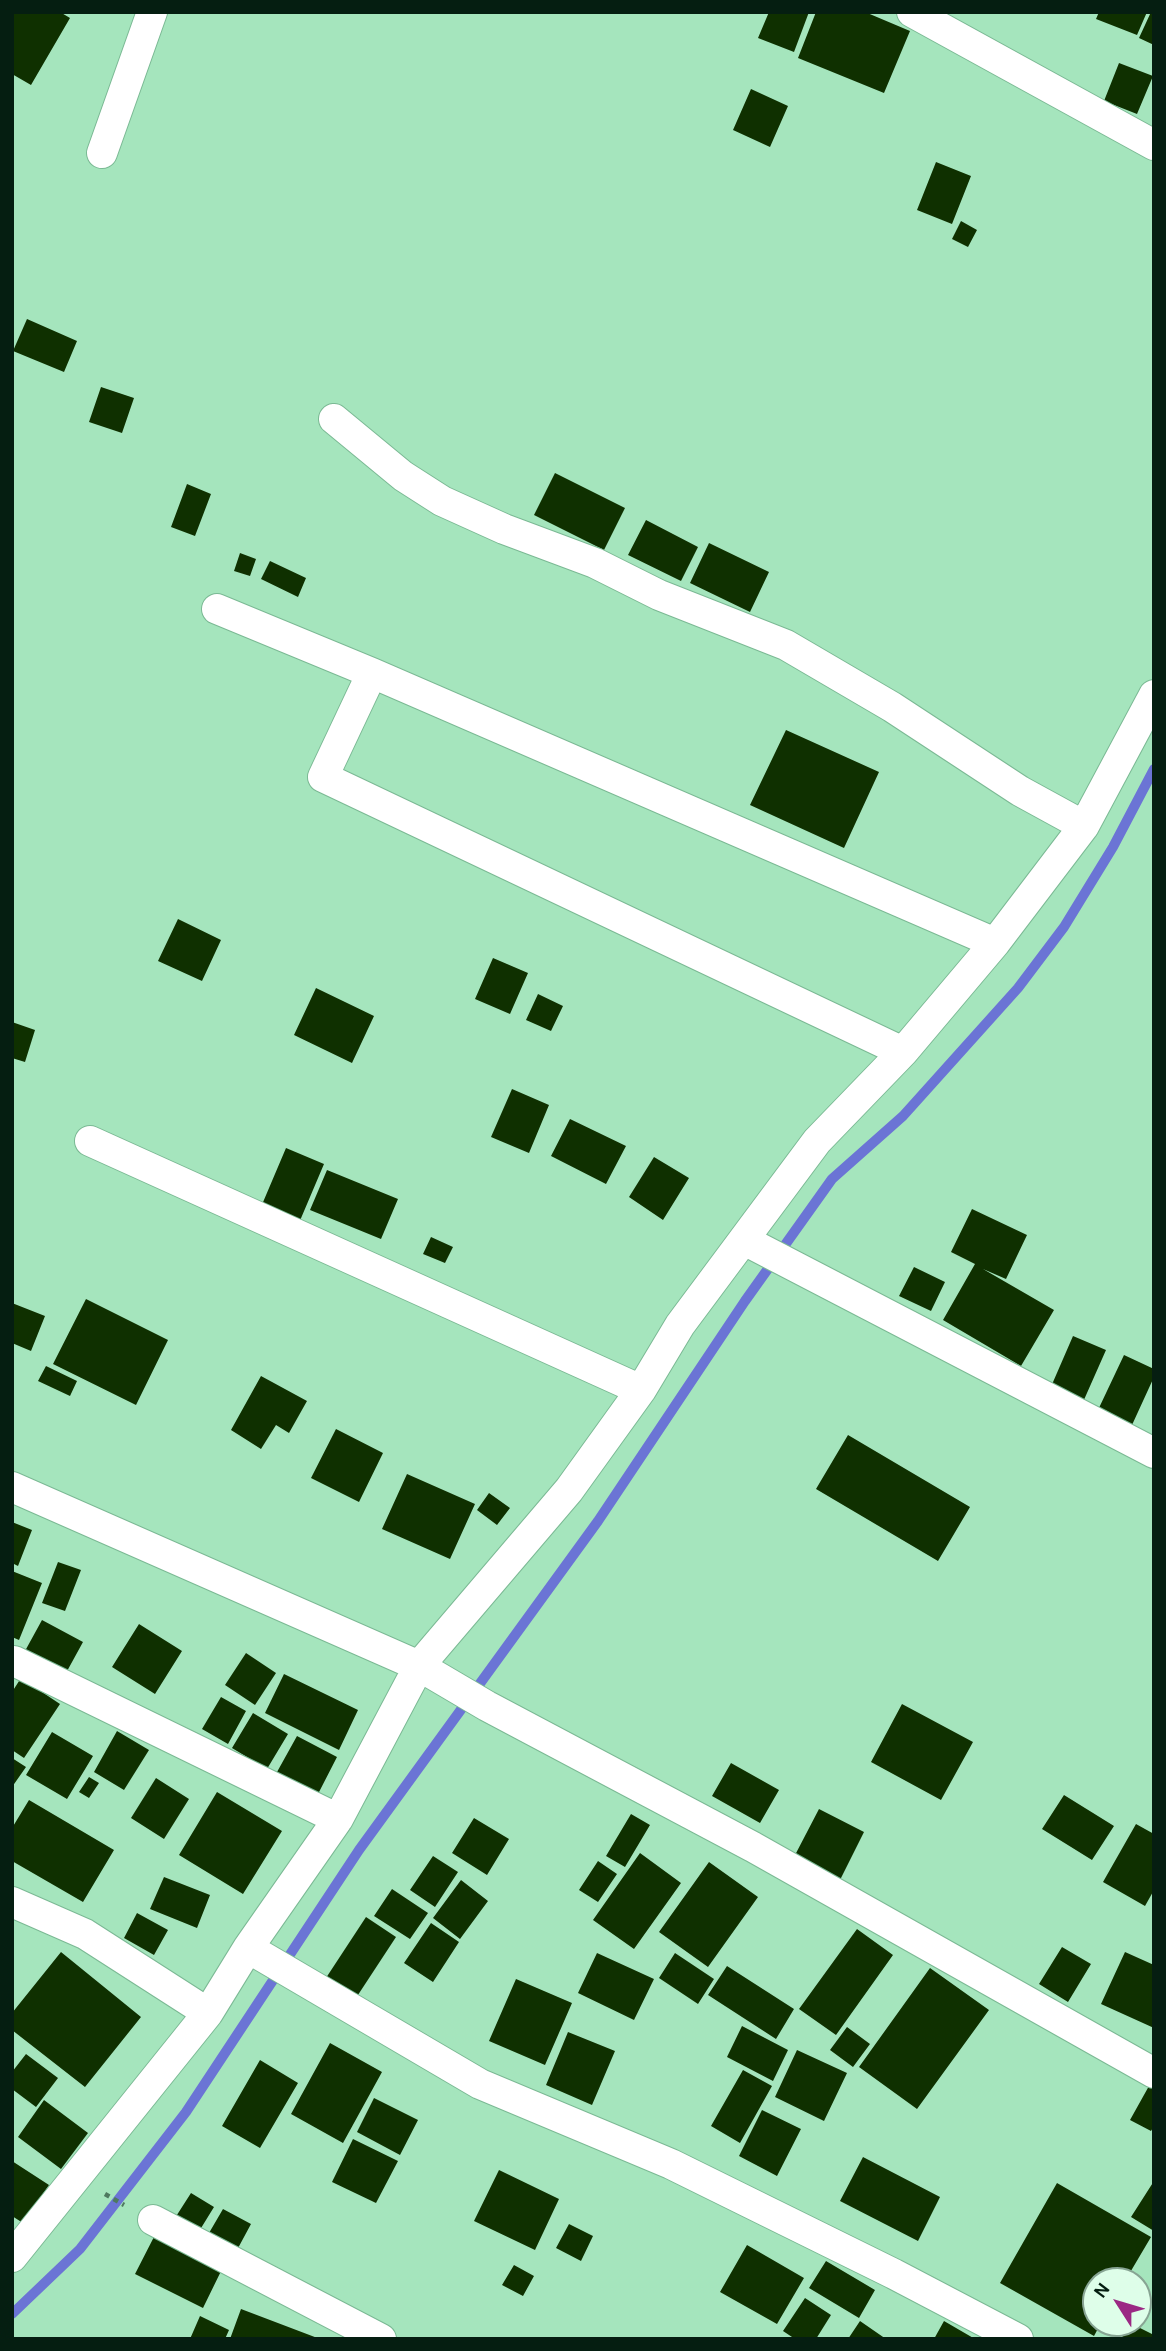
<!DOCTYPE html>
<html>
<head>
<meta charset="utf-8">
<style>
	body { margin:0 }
	#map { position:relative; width:1166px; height:2351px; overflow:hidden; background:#a5e5bd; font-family:Karla,sans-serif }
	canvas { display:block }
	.frame { position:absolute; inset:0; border:14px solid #051e11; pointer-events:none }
	.north { position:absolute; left:1082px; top:2267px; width:70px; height:70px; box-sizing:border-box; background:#defee9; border:2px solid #87a493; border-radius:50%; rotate:307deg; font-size:19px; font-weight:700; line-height:28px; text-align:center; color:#051e11 }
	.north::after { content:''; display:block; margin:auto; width:24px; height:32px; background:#9b2884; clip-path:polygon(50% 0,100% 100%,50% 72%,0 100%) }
</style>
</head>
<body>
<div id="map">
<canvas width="1166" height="2351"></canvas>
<div class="frame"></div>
<div class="north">N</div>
</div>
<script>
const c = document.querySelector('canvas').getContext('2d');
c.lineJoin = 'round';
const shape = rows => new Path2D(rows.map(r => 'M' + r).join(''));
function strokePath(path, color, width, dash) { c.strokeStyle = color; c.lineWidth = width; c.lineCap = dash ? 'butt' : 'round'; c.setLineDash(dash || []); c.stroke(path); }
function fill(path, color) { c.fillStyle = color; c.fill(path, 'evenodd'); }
const stream = shape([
	[12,2314,80,2249,186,2112,359,1850,598,1521,745,1301,832,1179,903,1116,1018,988,1064,927,1113,847,1154,769]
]);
const building = shape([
	[12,12,60,12,70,18,31,85,12,74],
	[769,12,809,12,794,52,758,38],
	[816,12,865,12,910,31,884,93,798,58],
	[1099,12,1147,12,1137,35,1096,19],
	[1151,12,1154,12,1154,45,1139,38],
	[1119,63,1153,76,1137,114,1104,101],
	[751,89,788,106,770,147,733,130],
	[936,162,971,176,952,224,917,210],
	[961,221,977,230,968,247,952,239],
	[27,319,77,341,64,372,13,351],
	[101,387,134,398,122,433,89,422],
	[555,473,625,508,604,550,534,515],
	[187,484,211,494,195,536,171,527],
	[646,520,698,547,681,581,628,555],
	[709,543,769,572,750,612,690,583],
	[240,553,256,559,250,576,234,571],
	[270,561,306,578,298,597,261,579],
	[786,730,879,772,844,848,750,805],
	[178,919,221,940,202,981,158,961],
	[493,958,528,973,510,1014,475,999],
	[316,988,374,1016,352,1063,294,1035],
	[538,994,563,1006,551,1031,526,1020],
	[12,1022,35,1030,25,1062,12,1058],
	[512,1089,549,1105,529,1153,491,1137],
	[570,1119,626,1146,606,1184,551,1156],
	[286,1148,324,1164,296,1230,258,1214],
	[654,1157,689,1178,663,1220,629,1197],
	[327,1170,398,1199,381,1239,310,1210],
	[972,1209,1027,1235,1006,1279,983,1269,1054,1310,1021,1366,943,1320,975,1264,951,1252],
	[431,1237,453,1247,445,1263,423,1254],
	[914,1267,945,1282,931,1311,899,1296],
	[86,1299,168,1340,136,1405,53,1364],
	[12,1303,45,1316,31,1351,12,1343],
	[1073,1336,1106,1350,1083,1402,1050,1389],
	[1124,1355,1154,1369,1154,1377,1132,1425,1098,1410],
	[46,1366,77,1381,70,1396,38,1381],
	[261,1376,307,1401,289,1433,276,1425,261,1449,231,1430],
	[336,1429,383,1453,359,1502,311,1478],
	[848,1435,970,1507,938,1561,816,1489],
	[407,1474,475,1504,450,1559,382,1529],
	[489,1493,510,1508,497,1525,477,1510],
	[12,1522,32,1530,18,1566,12,1563],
	[58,1562,81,1570,65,1611,42,1603],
	[12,1571,42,1583,19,1640,12,1637],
	[42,1620,83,1642,66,1673,25,1651],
	[139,1624,182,1651,155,1694,112,1667],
	[246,1653,276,1673,255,1705,225,1685],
	[284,1674,358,1710,339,1750,265,1713],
	[21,1678,60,1704,24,1758,12,1750,12,1692],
	[221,1697,246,1711,228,1744,202,1729],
	[902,1704,973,1742,941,1800,871,1762],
	[253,1713,288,1734,267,1769,232,1748],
	[117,1731,149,1750,124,1790,94,1772],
	[52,1732,93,1756,67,1799,26,1775],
	[297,1736,337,1757,318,1794,277,1772],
	[12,1758,26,1767,12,1787],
	[731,1763,779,1790,760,1823,712,1796],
	[89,1777,99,1783,89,1798,79,1792],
	[156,1778,189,1799,164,1839,131,1818],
	[217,1792,282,1831,243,1894,179,1855],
	[1064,1795,1114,1826,1092,1860,1042,1829],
	[29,1800,114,1850,83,1902,12,1861,12,1828],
	[819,1809,864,1832,840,1880,794,1857],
	[631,1814,650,1825,625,1867,606,1856],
	[474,1818,509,1839,487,1875,452,1853],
	[1136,1824,1154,1834,1154,1890,1145,1906,1103,1882],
	[640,1853,681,1883,634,1949,593,1920],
	[433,1856,458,1872,435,1907,410,1890],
	[598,1861,617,1874,598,1902,579,1890],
	[709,1862,758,1897,708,1967,659,1932],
	[164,1877,210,1895,197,1928,150,1909],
	[461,1880,488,1901,460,1939,433,1918],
	[392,1889,428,1913,410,1939,374,1916],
	[137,1913,168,1930,154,1955,124,1938],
	[366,1917,396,1937,354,2001,324,1981],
	[431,1923,459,1942,433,1982,404,1963],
	[857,1929,893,1955,836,2035,799,2009],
	[1062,1947,1091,1964,1068,2002,1039,1984],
	[61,1952,141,2017,85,2087,12,2030,12,2013],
	[1125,1952,1154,1965,1154,2028,1101,2004],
	[597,1953,654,1979,634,2020,578,1993],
	[675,1953,714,1979,698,2004,659,1978],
	[727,1966,794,2009,776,2039,708,1995],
	[930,1968,989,2010,917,2109,859,2067],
	[516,1979,572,2003,545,2065,489,2041],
	[742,2026,788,2050,773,2081,727,2057],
	[847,2027,870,2044,853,2067,830,2050],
	[568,2032,615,2051,592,2105,546,2085],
	[330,2043,382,2072,343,2143,291,2114],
	[797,2050,847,2073,824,2121,775,2097],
	[26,2054,58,2078,36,2107,12,2089,12,2072],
	[260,2060,298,2083,260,2148,222,2126],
	[743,2070,772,2086,740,2143,711,2126],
	[1154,2077,1154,2126,1151,2131,1130,2120],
	[374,2098,418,2120,400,2155,357,2132],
	[44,2100,88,2133,61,2169,18,2137],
	[762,2110,801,2129,777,2176,739,2156],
	[353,2139,398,2161,376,2203,332,2182],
	[863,2157,940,2197,918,2241,840,2201],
	[12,2161,49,2185,23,2223,12,2216],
	[499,2170,559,2199,535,2250,474,2221],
	[1154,2181,1154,2231,1131,2217],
	[1057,2183,1151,2237,1125,2281,1096,2281,1096,2323,1101,2323,1094,2336,1000,2283],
	[191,2193,214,2207,198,2233,175,2218],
	[223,2209,251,2224,237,2250,209,2233],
	[569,2224,593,2236,581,2261,556,2248],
	[157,2231,224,2265,203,2308,135,2274],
	[747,2245,804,2278,777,2324,720,2292],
	[826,2261,875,2290,859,2318,809,2288],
	[514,2265,534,2276,523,2296,502,2285],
	[805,2298,831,2315,816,2339,795,2339,783,2331],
	[241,2309,320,2339,230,2339],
	[200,2316,229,2330,225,2339,190,2339],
	[860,2321,886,2339,848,2339],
	[944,2321,975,2339,934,2339],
	[1130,2323,1154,2335,1154,2339,1121,2339]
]);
const path = shape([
	[105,2194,124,2205]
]);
const street = shape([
	[912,12,1154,145],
	[102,153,152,12],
	[334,419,403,476,442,501,504,529,595,563,659,595,786,645,892,707,1020,791,1084,826],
	[217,609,372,673,995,943],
	[372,673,323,777,903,1052],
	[90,1141,641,1390],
	[744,1240,1154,1453],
	[12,1487,419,1666,487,1706,753,1847,1154,2073],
	[14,1661,338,1819],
	[12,1902,85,1934,208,2013],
	[248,1948,480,2084,671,2164,894,2274,1018,2339],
	[153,2220,381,2339],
	[12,2257,208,2013,248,1948,338,1819,419,1666,569,1490,641,1390,680,1325,817,1141,903,1052,995,943,1084,826,1154,695]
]);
strokePath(stream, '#6b74d5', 10);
fill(building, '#0f3000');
strokePath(street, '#7bb994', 32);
strokePath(path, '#4e795f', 4.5, [5, 5]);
strokePath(street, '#fff', 30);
</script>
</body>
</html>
